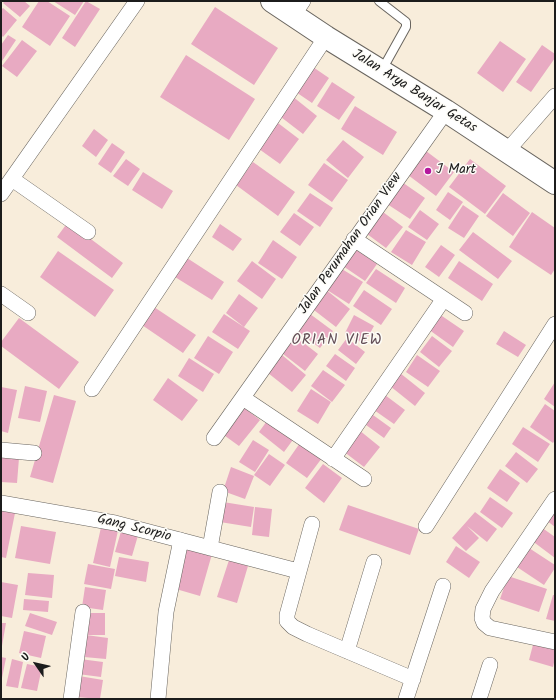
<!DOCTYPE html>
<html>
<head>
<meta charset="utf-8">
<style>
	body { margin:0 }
	#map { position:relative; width:556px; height:700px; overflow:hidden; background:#f8eddb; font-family:Kalam,sans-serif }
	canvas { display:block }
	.frame { position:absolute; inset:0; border:2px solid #1c1c1c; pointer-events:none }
	.north { position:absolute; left:16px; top:644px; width:40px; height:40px; -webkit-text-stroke:3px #fdfcf7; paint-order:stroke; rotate:304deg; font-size:11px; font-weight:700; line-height:16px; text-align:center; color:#1c1c1c }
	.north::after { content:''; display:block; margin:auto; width:14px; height:18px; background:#1c1c1c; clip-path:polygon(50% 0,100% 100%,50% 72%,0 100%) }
</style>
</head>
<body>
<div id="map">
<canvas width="556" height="700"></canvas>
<div class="frame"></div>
<div class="north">U</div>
</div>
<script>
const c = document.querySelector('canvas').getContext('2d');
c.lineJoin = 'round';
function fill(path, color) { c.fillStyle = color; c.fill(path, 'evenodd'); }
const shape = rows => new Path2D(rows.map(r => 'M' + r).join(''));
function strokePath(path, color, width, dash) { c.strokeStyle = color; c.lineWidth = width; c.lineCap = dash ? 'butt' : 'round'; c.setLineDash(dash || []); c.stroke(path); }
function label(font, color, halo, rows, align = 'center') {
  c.font = font + ' Kalam,sans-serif'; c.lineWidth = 3; c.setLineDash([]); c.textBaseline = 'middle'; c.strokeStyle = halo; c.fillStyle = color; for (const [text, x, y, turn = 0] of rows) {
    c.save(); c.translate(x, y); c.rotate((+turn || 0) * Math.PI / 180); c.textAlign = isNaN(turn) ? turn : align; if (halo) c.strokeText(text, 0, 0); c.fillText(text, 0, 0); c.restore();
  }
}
const building = shape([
	[5,1,24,1,30,6,20,17,3,3],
	[39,1,47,1,70,16,50,46,22,27],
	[53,1,84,1,75,15],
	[86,1,100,9,75,47,62,38],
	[215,7,278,48,254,85,191,44],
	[3,8,17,20,3,37,1,35,1,10],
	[8,35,16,40,2,61,1,60,1,45],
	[22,40,37,51,17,77,2,66],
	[500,41,526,59,503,92,477,73],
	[542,45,555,54,555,58,531,92,516,82],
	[186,55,255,99,229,140,160,97],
	[310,65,329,78,312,103,293,90],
	[332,82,355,97,339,120,317,106],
	[292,96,317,116,303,134,277,114],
	[355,106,397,132,383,155,341,129],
	[278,123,299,139,280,164,259,149],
	[94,129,108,140,96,157,82,146],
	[343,140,364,157,348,178,326,160],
	[112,143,125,152,111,173,98,164],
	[422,148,454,172,436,196,404,172],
	[126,159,140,169,128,186,113,176],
	[470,159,506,186,485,214,449,187],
	[253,162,295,192,278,216,236,185],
	[324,163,348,180,332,202,308,185],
	[143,172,173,191,162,209,132,190],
	[399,180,425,198,410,219,384,202],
	[448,192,463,202,450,220,436,210],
	[310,193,333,208,320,227,297,211],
	[503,193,530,213,513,236,486,216],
	[463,205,479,216,464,238,448,228],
	[379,209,403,227,386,248,363,231],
	[420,210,439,224,427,240,408,227],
	[532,212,555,228,555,269,551,275,509,247],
	[294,213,314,227,300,246,280,232],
	[68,222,123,263,112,278,57,237],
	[220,224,242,239,233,251,212,237],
	[406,230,426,242,412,265,391,252],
	[473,232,512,261,498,279,459,250],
	[273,240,297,257,282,279,258,263],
	[441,245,455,255,439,277,425,267],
	[351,246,377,264,365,281,340,264],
	[58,251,114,290,95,317,40,277],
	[187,258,224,282,212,300,175,277],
	[252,261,276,279,262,299,237,281],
	[459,261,493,284,482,301,448,278],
	[337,266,363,282,349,304,324,288],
	[376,269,405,288,396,303,366,283],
	[325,289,350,309,336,327,310,307],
	[364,290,392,309,381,325,353,306],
	[239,294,258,308,244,327,226,313],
	[151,305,196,335,183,353,139,323],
	[306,311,333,331,320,348,293,328],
	[224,314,250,331,238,349,212,332],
	[439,314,464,331,453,347,428,329],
	[354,315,374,326,364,344,345,333],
	[19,318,79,362,59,389,1,346,1,342],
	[504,331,526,345,518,357,496,344],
	[291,333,318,354,305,371,278,350],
	[208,336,233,352,219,374,194,358],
	[432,336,452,351,439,367,420,352],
	[347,338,365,352,356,364,338,350],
	[335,354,355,368,346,381,326,366],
	[282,355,306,375,292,392,268,373],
	[417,355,440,371,428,387,406,372],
	[189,358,214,374,203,392,178,376],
	[323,370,345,385,332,402,311,386],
	[400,373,425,393,415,406,390,386],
	[168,378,198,400,182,421,153,400],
	[555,382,555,407,544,399],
	[25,386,47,391,40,422,18,418],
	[1,387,17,390,8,433,1,431],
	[311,389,331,402,318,424,297,411],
	[54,395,76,401,53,483,30,477],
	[385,395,405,410,394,424,374,410],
	[545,404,555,411,555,440,553,443,530,427],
	[242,406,260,420,239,446,221,433],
	[373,415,391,428,384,438,366,425],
	[269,418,295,437,284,452,259,432],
	[523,427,550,444,538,462,512,444],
	[359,430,380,447,364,467,343,451],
	[253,440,269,450,255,472,239,462],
	[300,443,322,458,307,478,286,463],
	[516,452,538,469,527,483,505,466],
	[269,454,285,465,270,486,254,475],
	[1,457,19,458,17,483,1,482],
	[323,464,342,478,324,503,305,488],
	[231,467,254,476,245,499,223,491],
	[500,469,520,483,507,502,487,488],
	[490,497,513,513,502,528,480,512],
	[223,502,254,507,251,527,220,522],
	[348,505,419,529,410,555,339,530],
	[255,507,272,509,269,537,252,535],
	[555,507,555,527,546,520],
	[1,510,15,513,6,558,1,557],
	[475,512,497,529,487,542,467,526,479,538,466,551,452,538],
	[102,523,119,526,110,567,93,563],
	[21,526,56,532,50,564,15,558],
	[541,527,555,537,555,558,531,540],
	[122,528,139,532,132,556,115,552],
	[456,546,480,562,469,578,446,562],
	[187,548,212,554,200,596,176,589],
	[529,548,555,565,555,568,544,585,517,567],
	[119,557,149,562,146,582,115,576],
	[229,560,248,566,237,603,217,597],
	[88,564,115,569,111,589,84,584],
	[28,573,54,575,52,598,25,595],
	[508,576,547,589,539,612,500,599],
	[1,582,18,585,12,618,1,616],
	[85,587,106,590,103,610,82,607],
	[553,595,555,595,555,621,546,619],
	[24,599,49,601,48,612,23,610],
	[30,613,57,622,52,635,25,626],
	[87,613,105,613,105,635,86,635],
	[1,623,6,623,2,646,1,646],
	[24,631,46,636,41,658,19,653],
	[86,635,108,638,106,659,84,657],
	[534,641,555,647,555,658,553,667,529,660],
	[1,657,6,658,2,678,1,678],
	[12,659,23,662,18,688,6,686],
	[80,659,103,662,101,677,78,674],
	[27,664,42,667,37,691,21,688],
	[79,676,103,680,100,699,76,697]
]);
const service = shape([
	[379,1,406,22,406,27,382,70]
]);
const minor = shape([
	[294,14,303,1],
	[507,151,555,96],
	[12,179,88,232],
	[1,194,137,1],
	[354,239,465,313],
	[1,294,28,313],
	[92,389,326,37],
	[243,398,364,479],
	[214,438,446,111],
	[1,450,34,453],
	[333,459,443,300],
	[555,499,492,591,483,609,482,618,484,623,490,628,555,642],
	[1,503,115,523,298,571],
	[312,524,287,615,287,621,293,627,307,634,413,679],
	[426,526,555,324],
	[210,548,220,492],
	[347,651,374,562],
	[71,699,83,612],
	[158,699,166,612,181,540],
	[406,699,443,586],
	[479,699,490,665]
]);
const trunk = shape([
	[272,1,326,37,446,111,555,183]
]);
const markers = [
	[428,171,4,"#b5179e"]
];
const streetNames = [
	["Jalan Arya Banjar Getas",414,92,32],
	["Jalan Perumahan Orian View",351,244,-55],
	["Gang Scorpio",134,529,14]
];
const poiNames = [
	["J Mart",436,171]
];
const neighbourhoodNames = [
	["ORIAN VIEW",337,341]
];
fill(building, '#e8aac2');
strokePath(service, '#69655f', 10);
strokePath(minor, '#69655f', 16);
strokePath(trunk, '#69655f', 24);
strokePath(service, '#fff', 8);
strokePath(minor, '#fff', 15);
strokePath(trunk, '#fff', 22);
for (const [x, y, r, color] of markers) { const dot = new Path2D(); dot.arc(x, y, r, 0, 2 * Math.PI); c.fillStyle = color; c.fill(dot); strokePath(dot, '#fdfcf7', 1.5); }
label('14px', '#1c1c1c', '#fdfcf7', streetNames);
label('14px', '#1c1c1c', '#fdfcf7', poiNames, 'left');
c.letterSpacing = '1px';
label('15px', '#634e56', '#fdfcf7', neighbourhoodNames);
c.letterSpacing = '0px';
</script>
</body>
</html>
